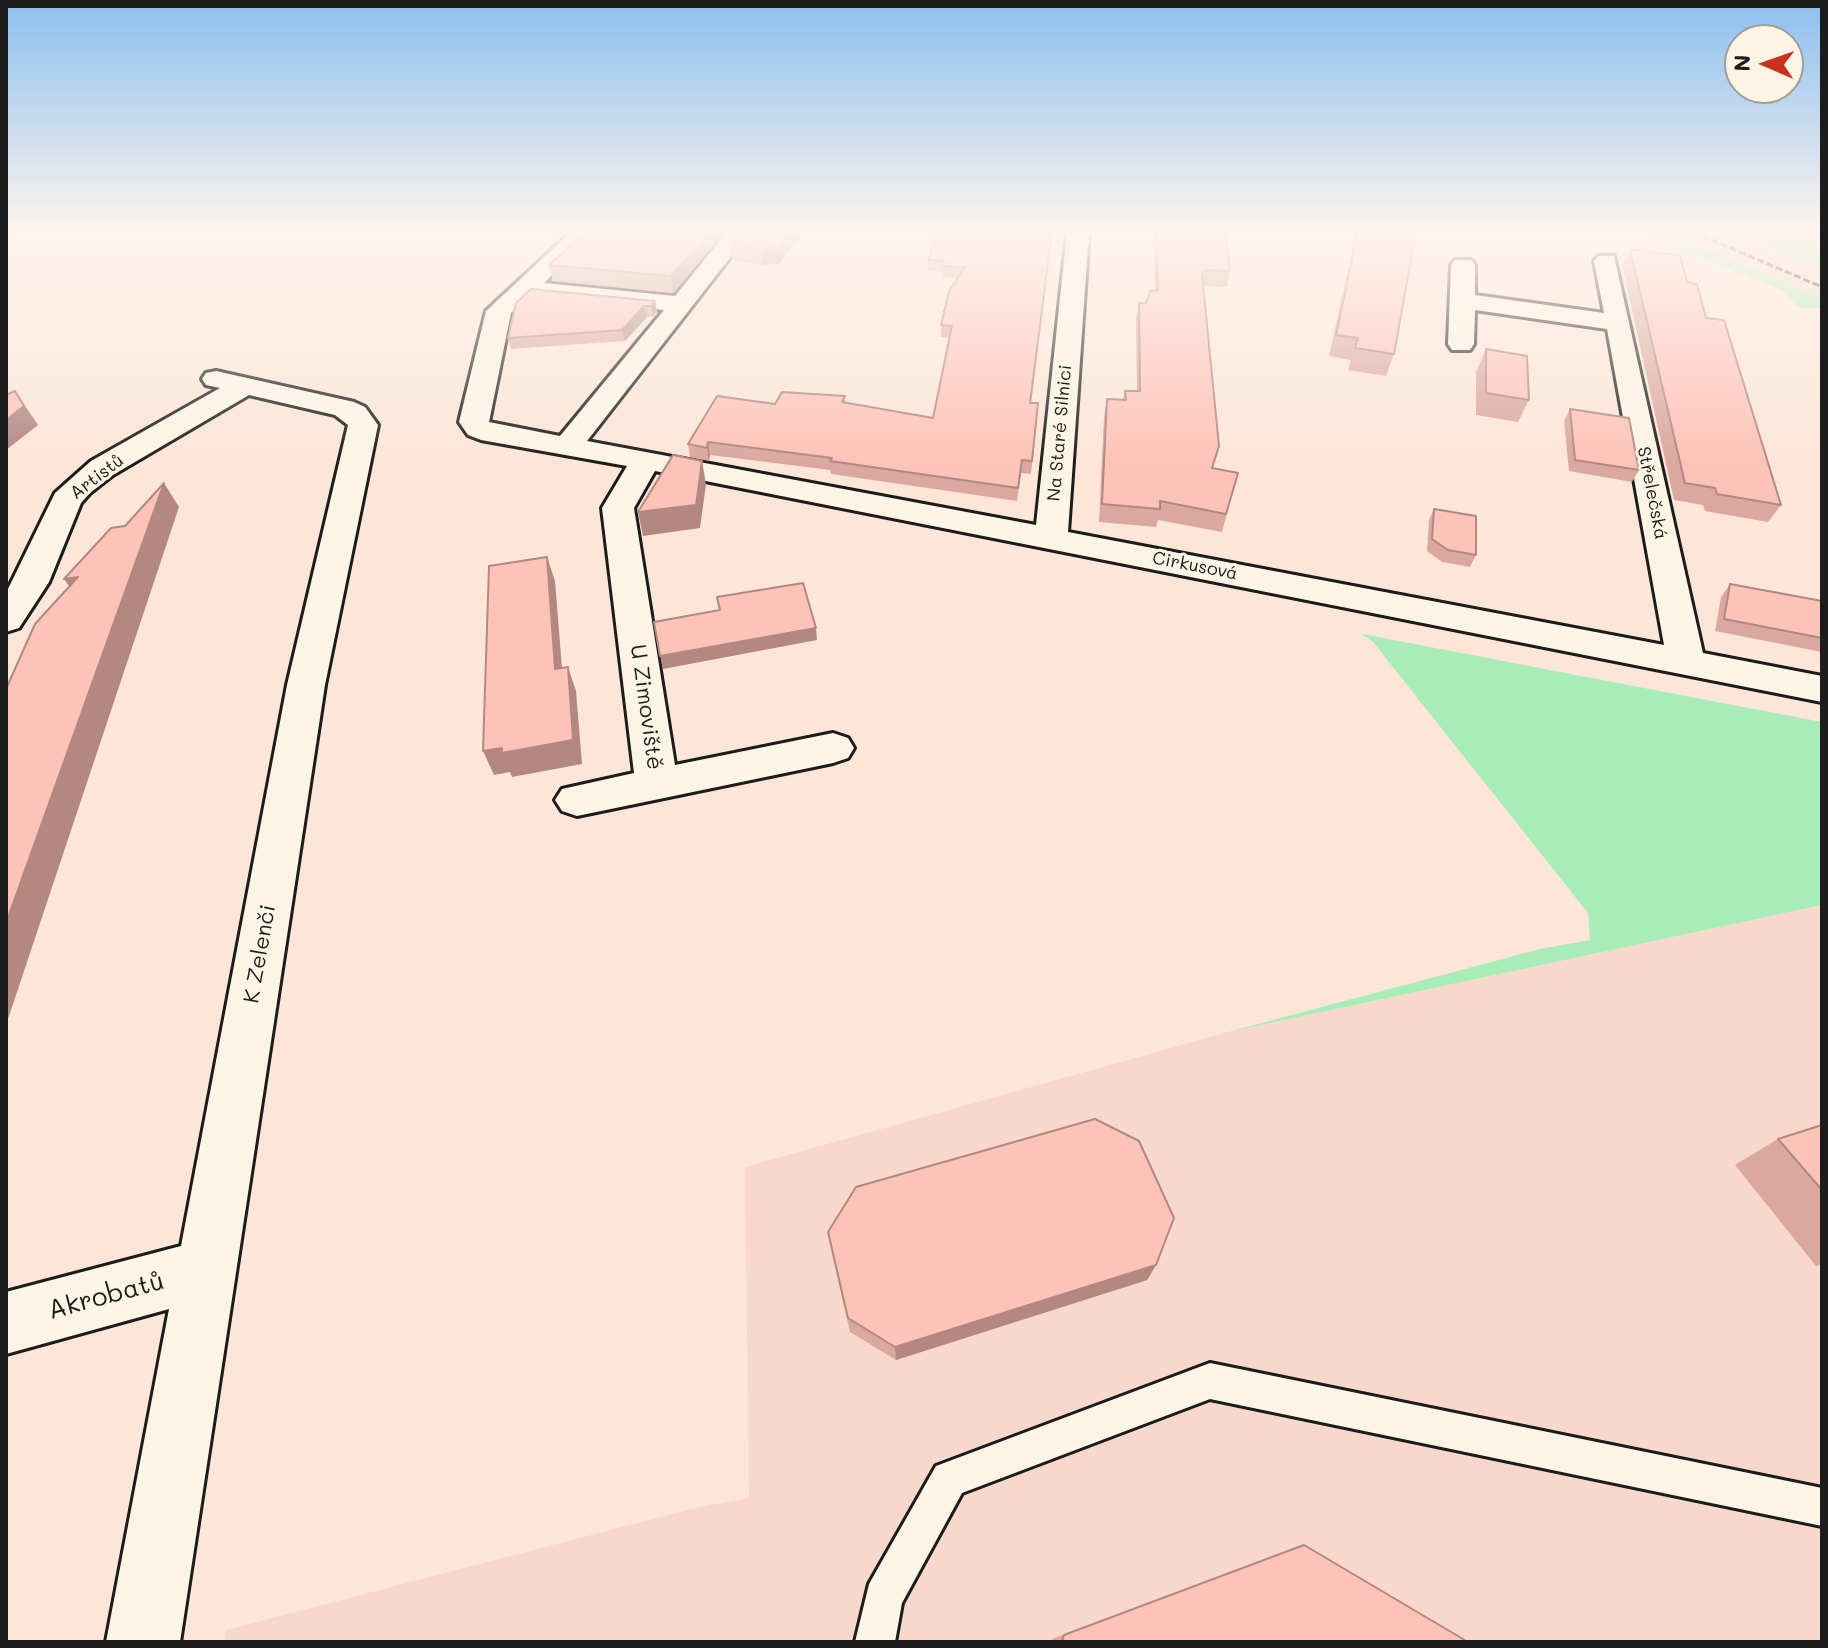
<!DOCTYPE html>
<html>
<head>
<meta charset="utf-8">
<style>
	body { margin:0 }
	#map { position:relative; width:1828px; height:1648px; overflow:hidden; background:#fde6d8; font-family:Mali,sans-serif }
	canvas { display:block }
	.frame { position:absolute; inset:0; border:8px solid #1c1c1c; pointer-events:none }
	.north { position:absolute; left:1724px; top:24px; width:80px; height:80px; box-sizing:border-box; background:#fcf5e5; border:2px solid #a29e95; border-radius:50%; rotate:272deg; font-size:22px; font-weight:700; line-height:32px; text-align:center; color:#1c1c1c }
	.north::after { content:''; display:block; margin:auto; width:28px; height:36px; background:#c8321e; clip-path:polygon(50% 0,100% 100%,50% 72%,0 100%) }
</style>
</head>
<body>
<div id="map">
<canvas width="1828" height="1648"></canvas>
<div class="frame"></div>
<div class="north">N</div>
</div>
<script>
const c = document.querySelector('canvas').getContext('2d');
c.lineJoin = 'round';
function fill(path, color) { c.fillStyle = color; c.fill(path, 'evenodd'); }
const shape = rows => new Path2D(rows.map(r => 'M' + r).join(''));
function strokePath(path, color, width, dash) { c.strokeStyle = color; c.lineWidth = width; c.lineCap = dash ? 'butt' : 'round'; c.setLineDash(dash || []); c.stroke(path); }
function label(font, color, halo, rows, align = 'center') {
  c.font = font + ' Mali,sans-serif'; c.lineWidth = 6; c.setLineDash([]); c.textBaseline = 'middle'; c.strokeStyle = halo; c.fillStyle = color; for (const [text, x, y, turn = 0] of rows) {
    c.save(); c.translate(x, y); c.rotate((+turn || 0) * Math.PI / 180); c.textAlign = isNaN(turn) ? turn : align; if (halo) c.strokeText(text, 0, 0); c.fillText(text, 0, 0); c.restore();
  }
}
const built = shape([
	[1667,232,1729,232,1822,270,1822,297],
	[1822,905,1822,1642,225,1642,226,1630,695,1508,749,1498,745,1167,1228,1032]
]);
const green = shape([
	[1634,232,1672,234,1822,297,1822,308,1799,308,1781,290],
	[1729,232,1822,232,1822,270],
	[1362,634,1822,722,1822,905,1228,1032,1540,949,1590,940,1588,913,1373,642]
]);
const service = shape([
	[1210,1363,1822,1488,1822,1526,1210,1399,962,1493,902,1603,895,1642,855,1642,869,1584,936,1466,1210,1363]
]);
const minor = shape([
	[571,232,596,232,544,283,675,296,727,232,750,232,587,441,1036,525,1067,232,1089,232,1068,532,1664,645,1607,329,1475,310,1474,344,1470,350,1452,350,1448,344,1451,265,1455,260,1471,260,1475,265,1475,295,1604,313,1594,261,1598,256,1614,256,1703,653,1822,676,1822,702,655,471,634,508,675,765,833,733,848,738,854,748,848,758,833,763,577,816,562,811,555,800,562,789,634,773,602,508,627,466,481,440,468,435,459,422,486,311,571,232],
	[530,296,664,310,560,436,489,422,511,313,530,296],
	[216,371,354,402,365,407,378,425,325,685,180,1642,106,1642,169,1309,6,1354,6,1292,181,1246,287,685,348,425,335,415,249,395,113,475,90,493,81,503,49,582,19,628,6,632,6,593,55,493,91,461,220,388,206,385,202,379,206,373,216,371]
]);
const rail = shape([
	[1693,232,1822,287]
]);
const wall = shape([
	[724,232,673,293,553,281,549,265],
	[803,232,779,264,763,265,732,260,730,244],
	[1052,232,1031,403,1038,403,1031,474,1021,473,1017,501,831,474,830,470,710,455,709,461,690,457,688,444,775,404,845,396,845,403,933,418,950,338,941,337,941,325,957,278,943,277,943,272,928,271,928,260],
	[1153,232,1225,232,1230,271,1227,287,1203,286,1213,469,1238,473,1222,532,1158,520,1156,527,1099,522,1104,417,1107,399,1123,400,1125,391,1137,391,1136,319,1139,303,1146,303,1155,290],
	[1356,232,1416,232,1394,354,1386,376,1348,370,1351,360,1329,356],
	[1630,249,1687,282,1706,318,1781,505,1768,522,1705,511,1703,505,1674,500,1622,265],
	[655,301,657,312,653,317,647,317,625,341,511,349,508,338],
	[1486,349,1529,400,1518,422,1476,415,1476,372],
	[1570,409,1639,470,1632,482,1569,471,1564,421],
	[1434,509,1476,555,1470,567,1442,562,1427,551,1429,520],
	[1730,584,1822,601,1822,652,1715,631,1721,597],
	[1822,1125,1822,1264,1816,1266,1735,1165,1778,1139],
	[831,1248,1156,1265,1147,1280,896,1360,850,1332],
	[1304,1545,1468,1642,1050,1642,1052,1639,1273,1556]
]);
const shadedWall = shape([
	[709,232,724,232,673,293,671,276],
	[790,232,803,232,779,264,763,265,762,249],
	[655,301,657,312,653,317,651,306],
	[644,306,647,317,625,341,622,330],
	[15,391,38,425,6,450,6,420],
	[708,442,710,455,709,461,707,448],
	[702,461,706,484,700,528,643,536,638,512],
	[164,483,179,507,6,1025,6,923],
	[547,557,555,581,564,693,555,669],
	[78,577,82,603,64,579],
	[816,628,817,640,663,669,660,656],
	[568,667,576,691,582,764,512,777,510,772,494,775,483,751,502,748],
	[1156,1265,1147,1280,896,1360,895,1347]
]);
const building = shape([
	[586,232,709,232,671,276,549,265,586,232],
	[739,232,790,232,778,247,762,249,730,244,739,232],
	[938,232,1052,232,1030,403,1038,403,1032,461,1022,460,1018,488,830,461,832,458,708,442,707,448,688,444,717,396,775,404,782,392,845,396,842,402,933,418,952,326,941,325,949,291,965,267,943,266,944,261,928,260,938,232],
	[1156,232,1225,232,1230,271,1205,270,1202,274,1219,446,1212,468,1238,473,1226,514,1160,501,1160,509,1102,504,1107,399,1126,400,1125,391,1140,391,1139,303,1146,303,1151,290,1158,291,1156,232],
	[1358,232,1416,232,1394,354,1355,348,1358,338,1336,335,1358,232],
	[1630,249,1680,255,1687,282,1697,284,1706,318,1724,320,1781,505,1717,494,1715,488,1685,483,1630,249],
	[531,289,655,301,651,306,644,306,622,330,508,338,516,303,531,289],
	[1486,349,1527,356,1529,400,1486,393,1486,349],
	[15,391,24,406,6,420,6,395,15,391],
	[1570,409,1629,418,1639,470,1575,460,1570,409],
	[673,455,702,461,696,505,638,512,673,455],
	[164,483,6,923,6,689,35,624,78,577,64,579,111,528,125,526,164,483],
	[1434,509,1476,516,1476,555,1448,550,1432,539,1434,509],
	[547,557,555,669,568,667,573,740,502,753,502,748,483,751,489,566,547,557],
	[803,583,816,628,660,656,654,622,720,610,717,597,803,583],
	[1730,584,1822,601,1822,638,1724,619,1730,584],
	[1095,1119,1139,1141,1174,1218,1156,1265,895,1347,848,1318,828,1232,856,1187,1095,1119],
	[1822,1125,1822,1190,1778,1139,1822,1125],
	[1304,1545,1468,1642,1062,1642,1064,1635,1304,1545]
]);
const farStreetnames = [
	["Na Staré Silnici",1060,433,-85],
	["Artistů",97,477,-37],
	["Střelečská",1652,493,79],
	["Cirkusová",1195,566,11]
];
const streetNames = [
	["U Zimoviště",646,707,82],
	["K Zelenči",260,954,-80]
];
const nearStreetnames = [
	["Akrobatů",106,1296,-15]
];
fill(built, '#f8d8ca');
fill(green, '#a8ecb7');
strokePath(service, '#1c1c1c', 6);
strokePath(minor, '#1c1c1c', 6);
fill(service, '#fcf5e5');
fill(minor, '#fcf5e5');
strokePath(rail, '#1c1c1c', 3, [7, 3]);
fill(wall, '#daa89e');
fill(shadedWall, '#b28881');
fill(building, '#fec3b8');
strokePath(building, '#b28881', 2);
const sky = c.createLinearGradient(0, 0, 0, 463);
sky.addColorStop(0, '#8abfef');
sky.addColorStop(0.5, '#fef4ed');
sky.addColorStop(1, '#fef4ed00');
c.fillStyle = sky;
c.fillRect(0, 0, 1828, 463);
label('18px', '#1c1c1c', '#fcf5e5', farStreetnames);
label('22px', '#1c1c1c', '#fcf5e5', streetNames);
label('26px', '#1c1c1c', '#fcf5e5', nearStreetnames);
</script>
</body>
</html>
